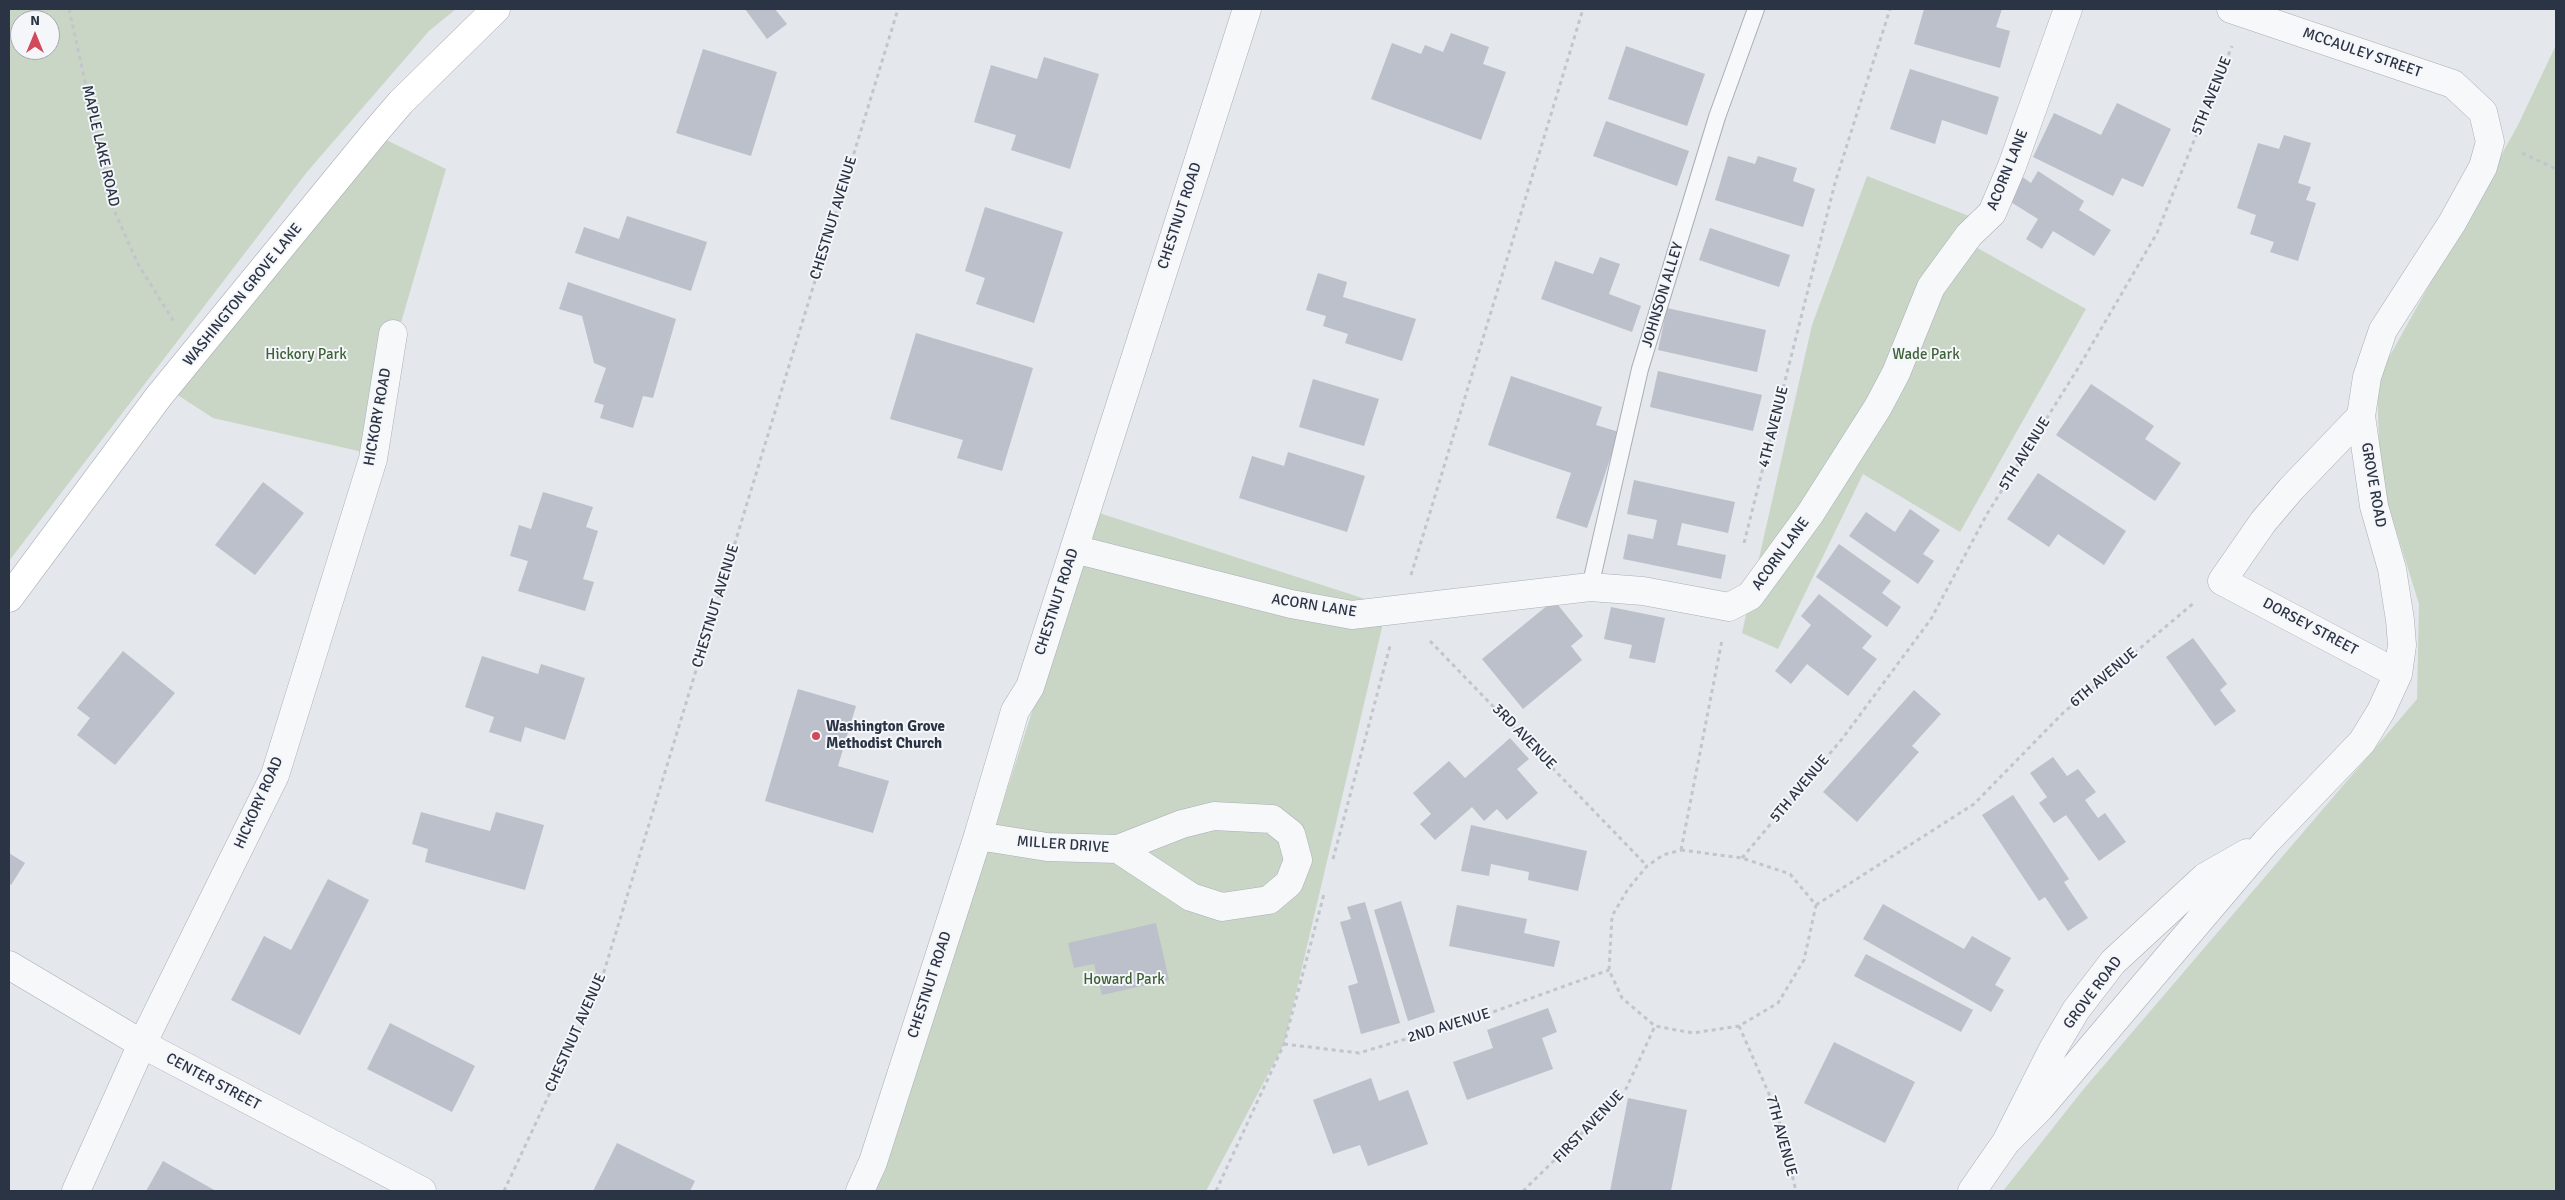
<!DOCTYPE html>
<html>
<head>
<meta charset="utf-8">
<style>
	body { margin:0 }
	#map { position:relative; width:2565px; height:1200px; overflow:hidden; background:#e4e7ec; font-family:Signika,sans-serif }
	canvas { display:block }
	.frame { position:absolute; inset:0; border:10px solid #2b3445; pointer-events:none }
	.north { position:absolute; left:10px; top:10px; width:50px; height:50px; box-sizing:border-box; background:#f4f6f9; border:1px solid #a4a8b1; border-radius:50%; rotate:0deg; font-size:14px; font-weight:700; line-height:20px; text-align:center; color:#2b3445 }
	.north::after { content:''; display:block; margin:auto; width:18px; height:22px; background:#d1495b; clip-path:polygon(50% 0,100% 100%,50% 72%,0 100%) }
</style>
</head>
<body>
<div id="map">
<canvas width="2565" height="1200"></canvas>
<div class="frame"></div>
<div class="north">N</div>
</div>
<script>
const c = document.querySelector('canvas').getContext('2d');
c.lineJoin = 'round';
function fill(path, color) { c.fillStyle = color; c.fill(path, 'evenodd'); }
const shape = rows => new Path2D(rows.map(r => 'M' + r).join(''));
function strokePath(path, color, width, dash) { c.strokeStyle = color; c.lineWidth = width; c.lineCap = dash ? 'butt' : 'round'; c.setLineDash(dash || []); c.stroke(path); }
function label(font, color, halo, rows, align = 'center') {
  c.font = font + ' Signika,sans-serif'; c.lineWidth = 4; c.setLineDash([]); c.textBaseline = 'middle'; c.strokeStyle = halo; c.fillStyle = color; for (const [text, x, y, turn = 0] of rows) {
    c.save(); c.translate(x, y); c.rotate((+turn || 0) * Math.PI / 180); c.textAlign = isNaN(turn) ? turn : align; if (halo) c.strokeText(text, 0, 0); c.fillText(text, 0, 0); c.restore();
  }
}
const green = shape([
	[9,9,456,9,429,31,307,172,9,561],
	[20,20,50,20,50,50,20,50],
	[2556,45,2556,1191,2003,1191,2082,1091,2417,699,2419,604,2380,478,2377,379,2518,125],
	[376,135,446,169,363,452,213,418,173,392],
	[1867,176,1979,220,1974,246,2086,309,1960,532,1863,474,1778,649,1742,633,1812,325],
	[1096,512,1387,606,1284,1044,1206,1191,874,1191,885,1171]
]);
const building = shape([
	[745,9,775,9,787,24,767,39],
	[1924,9,2002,9,1996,27,2010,31,2000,68,1914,44],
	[1451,33,1489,47,1483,64,1506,72,1481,140,1371,99,1392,43,1421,54,1425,45,1443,52],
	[1626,46,1705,74,1687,126,1608,99],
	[703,49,777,72,751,156,676,133],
	[1044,57,1099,74,1070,169,1011,150,1016,135,974,122,991,65,1037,79],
	[1910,69,1999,97,1987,135,1942,120,1935,144,1890,129],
	[2117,103,2171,129,2143,187,2122,178,2113,196,2033,157,2054,113,2101,135],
	[1606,121,1689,151,1677,186,1593,156],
	[2284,135,2311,143,2298,183,2311,187,2306,200,2316,203,2298,261,2270,252,2274,242,2250,234,2256,215,2237,208,2258,143,2279,149],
	[1728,156,1755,164,1758,156,1797,168,1793,181,1815,189,1803,227,1715,200],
	[2038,171,2084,201,2079,210,2111,230,2094,256,2053,231,2042,249,2026,239,2038,219,2006,199,2021,176,2031,183],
	[985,207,1063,232,1034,323,976,304,985,278,965,271],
	[627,216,707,242,691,291,575,253,584,227,619,239],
	[1710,228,1790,255,1779,287,1699,260],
	[1600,257,1620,264,1609,294,1641,306,1632,332,1541,299,1555,261,1593,274],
	[1318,273,1347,282,1343,297,1416,319,1402,361,1345,343,1348,334,1323,326,1326,316,1306,310],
	[568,282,676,319,653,398,643,396,633,428,600,418,604,405,594,402,606,368,594,363,582,316,559,309],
	[1667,308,1766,330,1757,372,1658,350],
	[916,333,1033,368,1002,471,957,458,963,440,890,419],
	[1658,371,1762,395,1753,431,1650,407],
	[1511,376,1602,407,1596,425,1619,432,1587,528,1556,518,1571,473,1488,445],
	[1313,379,1379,399,1364,446,1299,427],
	[2091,384,2154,426,2145,439,2181,463,2155,501,2056,435],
	[1288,452,1365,476,1347,532,1239,498,1252,456,1284,466],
	[2038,473,2126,531,2104,565,2058,534,2049,547,2007,519],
	[1634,480,1735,502,1728,533,1682,523,1677,545,1726,555,1721,579,1623,559,1628,534,1653,539,1657,520,1627,514],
	[263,482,304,513,255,575,215,545],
	[543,492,593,507,586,527,598,531,583,579,594,582,585,611,518,591,528,561,510,556,519,525,531,529],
	[1910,509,1940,530,1923,554,1934,561,1918,584,1849,536,1866,512,1895,532],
	[1839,544,1891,581,1882,593,1901,607,1887,627,1816,577],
	[1819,594,1872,636,1862,648,1877,659,1848,696,1807,664,1791,684,1775,671,1811,625,1801,616],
	[1554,600,1583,636,1571,646,1582,660,1523,709,1482,659],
	[1611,607,1665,618,1655,663,1629,658,1632,645,1604,639],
	[2193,638,2227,684,2220,690,2236,711,2215,726,2166,657],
	[123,651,175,693,115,765,77,735,90,718,77,708],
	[482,656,538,674,541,664,585,678,565,740,525,727,521,742,489,732,494,717,465,707],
	[798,689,856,706,838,766,889,781,873,833,765,801],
	[1914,690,1941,714,1912,746,1919,752,1857,822,1823,792],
	[1510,738,1529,759,1517,769,1538,793,1507,820,1497,809,1484,821,1472,807,1435,840,1420,824,1431,814,1413,793,1449,761,1465,778],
	[2053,757,2067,776,2078,769,2096,792,2085,800,2098,818,2105,813,2126,842,2099,861,2066,815,2054,823,2039,803,2047,797,2030,773],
	[2013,795,2069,879,2064,882,2088,918,2068,931,2045,897,2039,901,1982,815],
	[421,812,490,831,496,812,544,825,525,890,425,862,428,849,412,844],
	[1471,825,1587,851,1578,891,1528,880,1529,872,1491,864,1489,876,1461,871],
	[9,853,25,863,11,885,9,883],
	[328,879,369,900,300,1035,231,1000,264,936,291,950],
	[1401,901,1435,1012,1408,1021,1374,910],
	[1365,902,1400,1023,1361,1034,1348,986,1358,983,1340,922,1351,919,1347,907],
	[1883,904,1964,949,1972,936,2011,958,1995,985,2004,990,1991,1012,1863,939],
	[1457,905,1527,919,1524,933,1560,941,1554,967,1449,946],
	[1156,923,1169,980,1102,995,1094,964,1074,968,1068,943],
	[1866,954,1973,1010,1961,1032,1854,976],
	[1548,1008,1557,1032,1542,1038,1553,1069,1467,1100,1453,1062,1493,1048,1487,1030],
	[390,1023,475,1066,452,1112,367,1069],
	[1834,1042,1915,1082,1885,1143,1804,1103],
	[1371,1078,1379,1101,1408,1090,1428,1144,1368,1166,1360,1145,1333,1154,1313,1100],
	[1628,1098,1687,1110,1671,1191,1610,1191],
	[617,1143,695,1181,690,1191,593,1191],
	[163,1161,216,1191,146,1191]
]);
const path = shape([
	[69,9,113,208,138,264,174,322],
	[2522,153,2556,169],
	[1744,543,1835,183,1890,9],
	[1411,575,1583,9],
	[1430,641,1647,866],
	[1681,850,1722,640],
	[1681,850,1742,858,1790,874,1816,905,1804,960,1778,1003,1739,1026,1693,1033,1655,1026,1622,998,1609,970,1612,916,1628,889,1647,866,1663,855,1681,850],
	[1742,858,1842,739,1931,619,1987,514,2080,365,2157,233,2232,46],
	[1333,859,1390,646],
	[1816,905,1974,804,2063,713,2195,602],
	[1739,1026,1777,1112,1796,1191],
	[1284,1044,1359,1053,1479,1017,1609,970],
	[504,1191,599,988,898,9],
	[1216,1191,1284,1044,1324,894],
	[1523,1191,1625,1091,1655,1026]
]);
const lane = shape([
	[1590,587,1640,369,1717,117,1756,9]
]);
const street = shape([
	[2361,416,2291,489,2263,522,2222,581,2398,674],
	[1074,549,1291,604,1352,615,1590,587,1643,591,1729,607,1750,596,1810,514,1878,407,1896,373,1931,287,1969,235,1992,213,2012,166,2068,9],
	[978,836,1047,847,1118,849,1182,824,1214,816,1272,819,1291,834,1298,860,1289,883,1269,900,1222,907,1191,897,1118,849],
	[9,965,142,1044,422,1191],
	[2006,1142,2040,1108,2266,842,2362,742,2381,711,2398,674,2402,645,2400,620,2392,569,2374,506,2361,416,2367,377,2383,330,2452,223,2483,167,2490,142,2483,112,2453,84,2231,9],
	[76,1191,142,1044,275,775,373,459,393,334],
	[860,1191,873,1162,978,836,1015,711,1030,687,1247,9],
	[1972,1191,2006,1142,2053,1049,2076,1010,2113,962,2205,877,2247,853]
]);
const secondary = shape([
	[9,598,159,396,377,130,401,102,496,9]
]);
const markers = [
	[816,736,5,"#d1495b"]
];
const streetNames = [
	["MCCAULEY STREET",2362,53,19],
	["5TH AVENUE",2212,96,-68],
	["MAPLE LAKE ROAD",100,146,77],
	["ACORN LANE",2008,170,-68],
	["CHESTNUT ROAD",1180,216,-72],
	["CHESTNUT AVENUE",834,218,-73],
	["WASHINGTON GROVE LANE",243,295,-51],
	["JOHNSON ALLEY",1663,295,-73],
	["HICKORY ROAD",378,417,-80],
	["4TH AVENUE",1774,427,-76],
	["5TH AVENUE",2025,454,-58],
	["GROVE ROAD",2373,485,80],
	["ACORN LANE",1781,554,-54],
	["CHESTNUT ROAD",1057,602,-72],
	["CHESTNUT AVENUE",716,606,-73],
	["ACORN LANE",1314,606,9],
	["DORSEY STREET",2310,627,28],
	["6TH AVENUE",2104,678,-40],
	["3RD AVENUE",1524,737,46],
	["5TH AVENUE",1800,789,-50],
	["HICKORY ROAD",259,803,-66],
	["MILLER DRIVE",1063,845,4],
	["CHESTNUT ROAD",930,985,-72],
	["GROVE ROAD",2093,993,-53],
	["2ND AVENUE",1449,1026,-17],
	["CHESTNUT AVENUE",576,1033,-66],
	["CENTER STREET",213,1082,28],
	["FIRST AVENUE",1589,1127,-46],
	["7TH AVENUE",1781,1136,75]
];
const parkNames = [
	["Hickory Park",306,355],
	["Wade Park",1926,355],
	["Howard Park",1124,980]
];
const poiNames = [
	["Washington Grove",826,727],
	["Methodist Church",826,744]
];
fill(green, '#c9d6c5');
fill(building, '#bbc0ca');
strokePath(lane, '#a9aeb7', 18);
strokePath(street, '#a9aeb7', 29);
strokePath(secondary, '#a9aeb7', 29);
strokePath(path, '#c2c5cb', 3, [4, 4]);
strokePath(lane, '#f7f8fa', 16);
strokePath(street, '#f7f8fa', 28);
strokePath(secondary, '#fff', 28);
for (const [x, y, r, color] of markers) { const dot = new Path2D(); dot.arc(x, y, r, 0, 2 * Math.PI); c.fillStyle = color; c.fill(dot); strokePath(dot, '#f4f6f9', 2); }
label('15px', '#2b3445', '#f4f6f9', streetNames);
label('15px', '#3f6138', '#f4f6f9', parkNames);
label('bold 15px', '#2b3445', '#f4f6f9', poiNames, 'left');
</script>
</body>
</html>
